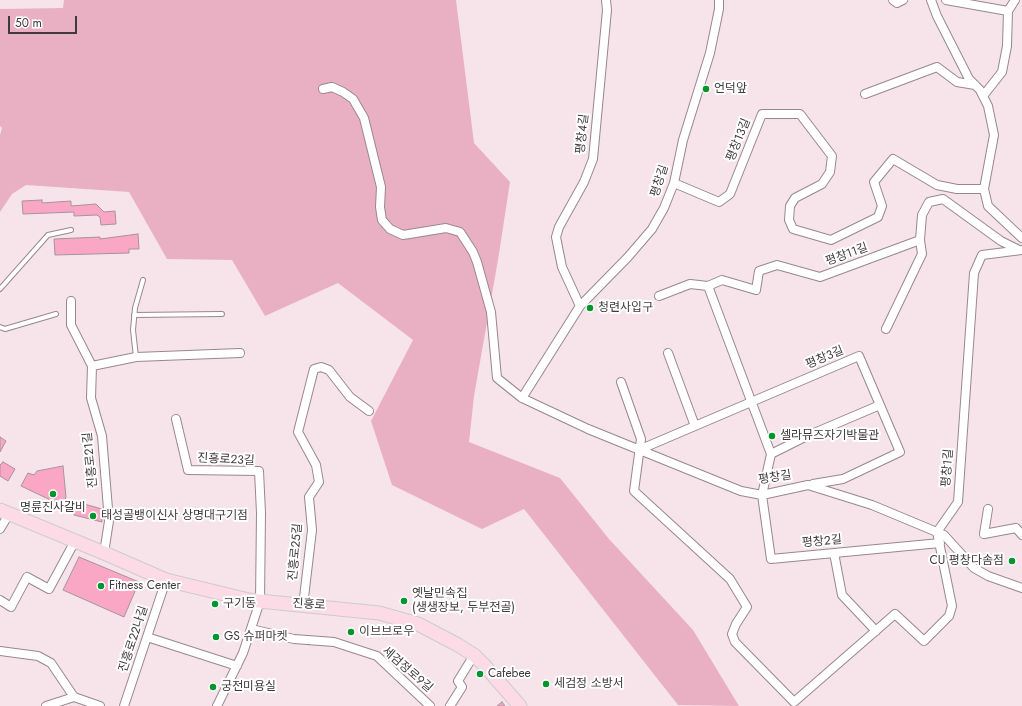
<!DOCTYPE html>
<html>
<head>
<meta charset="utf-8">
<style>
	body { margin:0 }
	#map { position:relative; width:1022px; height:706px; overflow:hidden; background:#f6e4ea; font-family:Jost,sans-serif }
	canvas { display:block }
	.scale { position:absolute; left:8px; top:16px; width:69px; height:18px; box-sizing:border-box; border:2px solid #403a3c; border-top:0; padding-left:5px; font-size:12px; line-height:14px; white-space:nowrap; color:#403a3c; -webkit-text-stroke:3px #fff; paint-order:stroke }
</style>
</head>
<body>
<div id="map">
<canvas width="1022" height="706"></canvas>
<div class="scale">50 m</div>
</div>
<script>
const c = document.querySelector('canvas').getContext('2d');
c.lineJoin = 'round';
function fill(path, color) { c.fillStyle = color; c.fill(path, 'evenodd'); }
const shape = rows => new Path2D(rows.map(r => 'M' + r).join(''));
function strokePath(path, color, width, dash) { c.strokeStyle = color; c.lineWidth = width; c.lineCap = dash ? 'butt' : 'round'; c.setLineDash(dash || []); c.stroke(path); }
function label(font, color, halo, rows, align = 'center') {
  c.font = font + ' Jost,"Noto Sans KR",sans-serif'; c.lineWidth = 4; c.setLineDash([]); c.textBaseline = 'middle'; c.strokeStyle = halo; c.fillStyle = color; for (const [text, x, y, turn = 0] of rows) {
    c.save(); c.translate(x, y); c.rotate((+turn || 0) * Math.PI / 180); c.textAlign = isNaN(turn) ? turn : align; if (halo) c.strokeText(text, 0, 0); c.fillText(text, 0, 0); c.restore();
  }
}
const green = shape([
	[64,0,456,0,474,143,510,182,498,260,474,396,469,442,560,478,609,539,693,630,739,706,678,705,524,509,482,529,392,485,371,421,413,340,338,283,265,316,232,260,167,259,129,192,26,185,12,194,0,212,0,135,2,128,0,126,0,9,63,8]
]);
const building = shape([
	[42,200,42,203,71,201,71,206,96,204,104,212,115,211,116,224,101,225,100,217,97,215,74,216,74,212,23,214,22,201,42,200],
	[138,234,139,249,129,249,129,253,55,255,54,239,100,237,100,239,138,234],
	[0,437,6,441,0,452,0,437],
	[3,462,15,469,8,481,0,476,0,465,3,462],
	[63,466,66,497,64,502,59,504,21,486,28,473,34,475,37,471,63,466],
	[77,502,102,509,102,522,74,515,77,502],
	[79,557,139,582,124,617,63,590,79,557],
	[502,702,505,706,497,706,502,702]
]);
const service = shape([
	[0,289,48,235,71,230],
	[134,315,222,314],
	[0,327,5,329,56,314],
	[136,357,133,330,135,308,143,280]
]);
const minor = shape([
	[893,0,897,3,903,0],
	[931,0,937,16,969,79,980,90,988,106,994,135,984,189,988,206,1022,238],
	[946,0,1008,11],
	[323,89,332,87,343,92,353,99,364,118,381,187,380,207,382,220,390,229,403,235,446,228,460,232,473,252,477,262,491,312,497,378,522,398,588,429,741,491,762,495,808,485,872,505,944,535,974,568,988,576,1022,588],
	[865,94,937,67,957,82,975,85],
	[983,96,1002,72,1007,46,1008,11,1015,0],
	[674,183,719,202,730,194,762,114,800,114,832,156,830,172,822,184,795,198,790,206,789,220,793,229,831,240,878,217,882,206,874,182,893,159,937,185,957,189,984,189],
	[708,286,771,454,762,495,771,559,940,543],
	[659,296,690,284,708,286,722,280,756,290,759,271,777,265,820,277,920,240,922,215,929,202,943,199,1001,241,1019,250],
	[71,301,71,325,92,366],
	[580,306,562,267,556,237,559,227,584,182,593,159,607,10,606,0],
	[886,329,922,254,920,240],
	[668,353,695,426],
	[621,382,641,439,634,491,730,579,747,607,736,624,732,634,735,642,794,702,895,614,924,641,949,616,952,606,937,532,958,502,974,273,982,255,1022,250],
	[522,398,580,306,628,257,652,229,664,208,674,183,683,140,710,53,719,9,719,0],
	[176,419,188,470,259,471,261,513,260,601,243,653,217,706],
	[641,449,859,356,900,452,843,479,813,484],
	[771,454,807,436,880,405],
	[988,509,984,534,1016,528,1022,535],
	[0,529,9,514],
	[104,553,109,521,102,436,91,398,92,366,136,357,240,353],
	[834,553,842,595,876,631],
	[0,600,11,607,27,577,49,589,75,541],
	[303,606,312,530,309,497,319,482,316,465,298,432,314,369,321,367,329,370,350,397,369,411],
	[251,629,294,639,334,642,377,656,430,706],
	[147,637,237,666],
	[0,651,38,656,51,663,74,697],
	[46,706,74,697,100,706],
	[124,706,166,580],
	[450,706,462,687,458,681,474,655]
]);
const primary = shape([
	[0,510,104,553,166,580,249,600,379,613,418,624,458,645,474,655,484,665,520,706]
]);
const markers = [
	[706,89,4,"#00962d"],
	[590,308,4,"#00962d"],
	[772,436,4,"#00962d"],
	[53,494,4,"#00962d"],
	[93,516,4,"#00962d"],
	[1012,561,4,"#00962d"],
	[101,586,4,"#00962d"],
	[404,601,4,"#00962d"],
	[215,604,4,"#00962d"],
	[351,632,4,"#00962d"],
	[216,637,4,"#00962d"],
	[480,674,4,"#00962d"],
	[546,684,4,"#00962d"],
	[213,687,4,"#00962d"]
];
const poiNames = [
	["언덕앞",714,89],
	["청련사입구",598,308],
	["셀라뮤즈자기박물관",780,436],
	["명륜진사갈비",53,508,"center"],
	["태성골뱅이신사 상명대구기점",101,516],
	["CU 평창다솜점",1004,561,"right"],
	["Fitness Center",109,586],
	["옛날민속집",412,594],
	["(생생장보, 두부전골)",412,608],
	["구기동",223,604],
	["이브브로우",359,632],
	["GS 슈퍼마켓",224,637],
	["Cafebee",488,674],
	["세검정 소방서",554,684],
	["궁전미용실",221,687]
];
const streetNames = [
	["평창4길",583,134,-84],
	["평창13길",739,140,-68],
	["평창길",660,181,-72],
	["평창11길",847,255,-20],
	["평창3길",825,358,-23],
	["진흥로21길",91,460,-96],
	["진흥로23길",226,460,3],
	["평창1길",948,468,-85],
	["평창길",775,478,-9],
	["평창2길",822,542,-5],
	["진흥로25길",296,552,-85],
	["진흥로",309,605,3],
	["진흥로22나길",134,639,-72],
	["세검정로9길",407,670,41]
];
fill(green, '#e9b0c4');
fill(building, '#faa7c6');
strokePath(building, '#a4949a', 1);
strokePath(service, '#98888d', 6);
strokePath(minor, '#98888d', 10);
strokePath(primary, '#cdcccc', 15);
strokePath(service, '#fff', 4);
strokePath(minor, '#fff', 8);
strokePath(primary, '#fddbe6', 13);
for (const [x, y, r, color] of markers) { const dot = new Path2D(); dot.arc(x, y, r, 0, 2 * Math.PI); c.fillStyle = color; c.fill(dot); strokePath(dot, '#fff', 1.5); }
label('12px', '#403a3c', '#fff', poiNames, 'left');
label('12px', '#403a3c', '#fff', streetNames);
</script>
</body>
</html>
